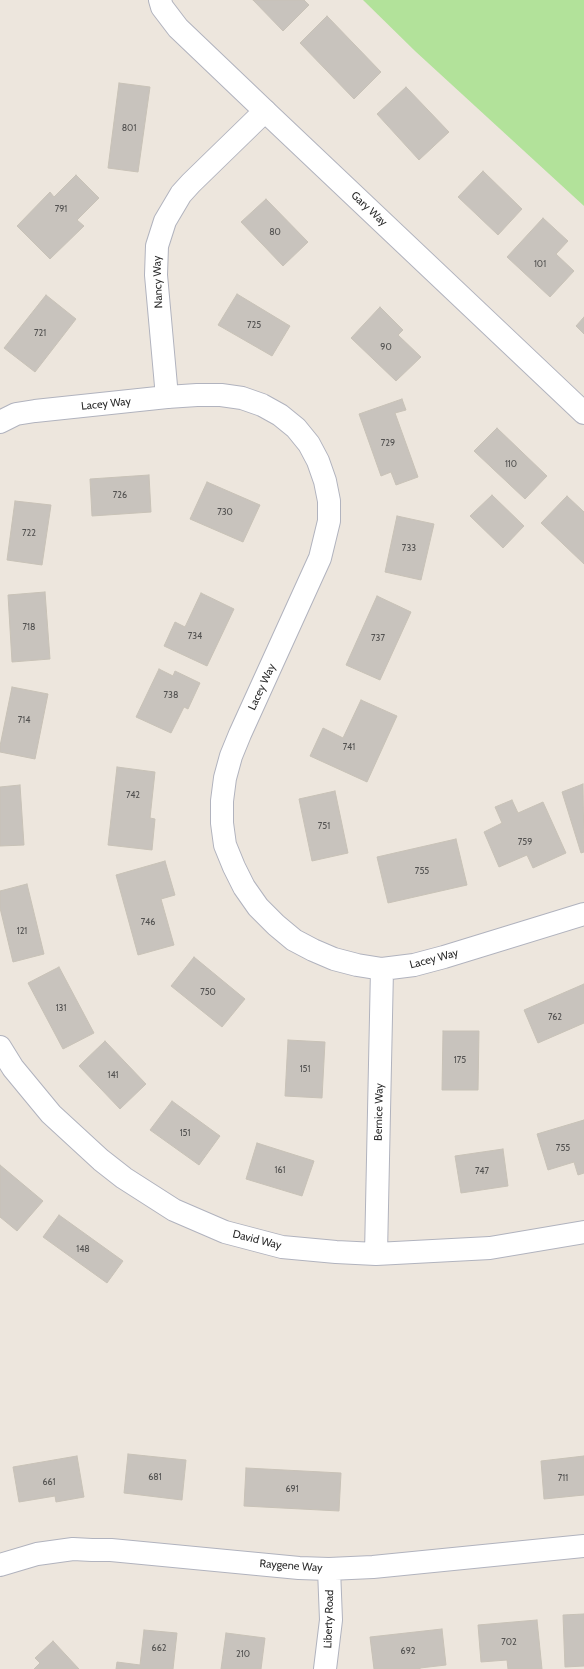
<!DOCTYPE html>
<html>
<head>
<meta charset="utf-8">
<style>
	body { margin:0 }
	canvas { display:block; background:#ede6dd }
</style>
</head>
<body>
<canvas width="584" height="1669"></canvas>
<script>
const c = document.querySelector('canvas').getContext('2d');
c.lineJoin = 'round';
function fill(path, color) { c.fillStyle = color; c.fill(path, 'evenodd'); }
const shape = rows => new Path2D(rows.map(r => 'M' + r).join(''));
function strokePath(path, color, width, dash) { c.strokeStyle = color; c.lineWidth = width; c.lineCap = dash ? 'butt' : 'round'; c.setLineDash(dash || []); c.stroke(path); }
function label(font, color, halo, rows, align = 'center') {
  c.font = font + ' Cabin,sans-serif'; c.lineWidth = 3.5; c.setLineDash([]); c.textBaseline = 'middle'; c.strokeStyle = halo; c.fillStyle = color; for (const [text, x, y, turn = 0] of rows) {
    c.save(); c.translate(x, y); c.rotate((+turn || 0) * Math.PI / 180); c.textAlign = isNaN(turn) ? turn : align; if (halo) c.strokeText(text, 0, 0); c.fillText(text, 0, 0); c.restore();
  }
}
const green = shape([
	[363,0,584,0,584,206,415,51]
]);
const building = shape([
	[253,0,304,0,309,5,283,31,253,0],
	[327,16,381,72,354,99,300,43,327,16],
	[119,83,150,87,138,172,108,168,119,83],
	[406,87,449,132,419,160,377,114,406,87],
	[483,171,522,209,498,235,458,197,483,171],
	[76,175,99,198,77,220,84,226,50,259,17,226,50,192,54,197,76,175],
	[266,199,308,242,283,266,241,222,266,199],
	[543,218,568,241,556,254,574,271,550,297,507,257,543,218],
	[237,294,290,326,272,356,218,325,237,294],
	[46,295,76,319,35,372,4,348,46,295],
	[380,307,403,330,398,335,421,357,396,381,351,338,380,307],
	[584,317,584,334,576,326,584,317],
	[402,399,406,410,395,413,418,477,396,485,391,472,381,476,359,414,402,399],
	[497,428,547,476,525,499,474,451,497,428],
	[149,475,151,512,92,516,90,479,149,475],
	[207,482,260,505,243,542,190,519,207,482],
	[492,495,524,526,503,548,470,516,492,495],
	[567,496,584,512,584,564,541,523,567,496],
	[15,501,51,505,42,565,7,560,15,501],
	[397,516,434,524,421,580,385,572,397,516],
	[45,592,50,659,12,662,8,595,45,592],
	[201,593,234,609,207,666,164,646,175,622,185,627,201,593],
	[377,596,411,612,380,680,346,665,377,596],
	[159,669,173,676,175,671,200,683,188,709,184,707,171,733,136,717,159,669],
	[12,687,48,694,35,759,0,752,0,746,12,687],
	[361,700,397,716,367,782,310,756,323,728,343,738,361,700],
	[117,767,155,772,150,818,155,819,152,850,108,845,117,767],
	[583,784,584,852,581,853,562,792,583,784],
	[20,785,24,845,0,846,0,787,20,785],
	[335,791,348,853,312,861,299,799,335,791],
	[512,800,518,813,543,802,566,853,533,868,527,855,499,867,484,832,502,823,495,807,512,800],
	[456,839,467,885,388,903,377,857,456,839],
	[165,861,175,895,161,899,174,945,138,955,116,875,165,861],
	[27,884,44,954,13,962,0,908,0,891,27,884],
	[194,957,245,999,222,1027,171,986,194,957],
	[59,967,94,1033,63,1049,28,983,59,967],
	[584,984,584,1023,538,1043,524,1010,584,984],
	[443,1031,479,1031,478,1090,442,1090,443,1031],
	[288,1040,325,1042,322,1098,285,1096,288,1040],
	[105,1041,146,1084,120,1109,79,1066,105,1041],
	[172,1101,220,1136,199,1165,150,1130,172,1101],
	[584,1120,584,1173,578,1175,574,1162,548,1170,537,1134,584,1120],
	[257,1143,314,1161,302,1196,246,1179,257,1143],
	[503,1149,508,1186,461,1193,455,1156,503,1149],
	[0,1165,43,1201,17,1231,0,1217,0,1165],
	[59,1215,123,1261,107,1283,43,1237,59,1215],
	[128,1454,186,1460,182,1500,124,1493,128,1454],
	[77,1456,84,1497,56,1502,55,1496,19,1502,13,1467,77,1456],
	[584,1456,584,1495,544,1499,541,1461,584,1456],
	[246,1468,341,1473,339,1511,244,1506,246,1468],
	[584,1614,584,1666,565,1667,563,1615,584,1614],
	[537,1620,542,1669,508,1669,507,1660,481,1662,478,1625,537,1620],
	[442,1629,446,1665,420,1668,420,1669,374,1669,370,1637,442,1629],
	[144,1630,177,1633,173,1669,116,1669,117,1662,140,1665,144,1630],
	[226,1633,265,1638,261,1669,221,1669,226,1633],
	[53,1641,79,1669,34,1669,40,1663,35,1658,53,1641]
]);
const street = shape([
	[265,111,584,413],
	[167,397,197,395,221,395,242,398,262,405,280,415,296,428,309,444,318,461,325,481,329,501,329,521,320,558,240,734,231,756,225,778,222,801,222,823,225,845,234,867,244,887,258,907,276,925,294,940,313,950,334,959,357,965,382,969,414,965,444,957,584,914],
	[0,1047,13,1068,51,1114,101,1160,124,1178,174,1210,225,1232,282,1247,336,1252,376,1254,490,1248,584,1232],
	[376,1254,382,969],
	[0,1565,37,1554,73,1549,92,1550,111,1550,299,1568,329,1569,373,1567,584,1546],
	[325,1669,331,1620,329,1569]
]);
const secondary = shape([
	[0,422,16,414,35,411,167,397,156,275,157,246,165,221,181,194,191,183,265,111,178,28,162,7,160,0]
]);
const numberNames = [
	["801",129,128],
	["791",61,209],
	["80",275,232],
	["101",540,264],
	["725",254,325],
	["721",40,333],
	["90",386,347],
	["729",388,443],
	["110",511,464],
	["726",120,495],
	["730",225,512],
	["722",29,533],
	["733",409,548],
	["718",29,627],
	["734",195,636],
	["737",378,638],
	["738",171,695],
	["714",24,720],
	["741",349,747],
	["742",133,795],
	["751",324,826],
	["759",525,842],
	["755",422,871],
	["746",148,922],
	["121",22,931],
	["750",208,992],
	["131",61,1008],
	["762",555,1017],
	["175",460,1060],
	["151",305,1069],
	["141",113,1075],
	["151",185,1133],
	["755",563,1148],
	["161",280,1170],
	["747",482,1171],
	["148",83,1249],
	["681",155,1477],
	["711",563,1478],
	["661",49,1482],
	["691",292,1489],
	["702",509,1642],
	["662",159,1648],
	["692",408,1651],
	["210",243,1654]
];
const streetNames = [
	["Gary Way",369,209,43],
	["Nancy Way",158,282,-92],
	["Lacey Way",106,404,-6],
	["Lacey Way",262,687,-65],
	["Lacey Way",434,959,-15],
	["Bernice Way",379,1112,-89],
	["David Way",257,1240,14],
	["Raygene Way",291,1566,4],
	["Liberty Road",329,1619,-88]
];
fill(green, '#b2e29a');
fill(building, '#c8c3bd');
strokePath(building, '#c8c2b7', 1);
strokePath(street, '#b1b3be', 24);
strokePath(secondary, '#b1b3be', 24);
strokePath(street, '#fff', 22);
strokePath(secondary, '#fff', 22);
label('9px', '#525150', null, numberNames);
label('11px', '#2b2b2b', '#fff', streetNames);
</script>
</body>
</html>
